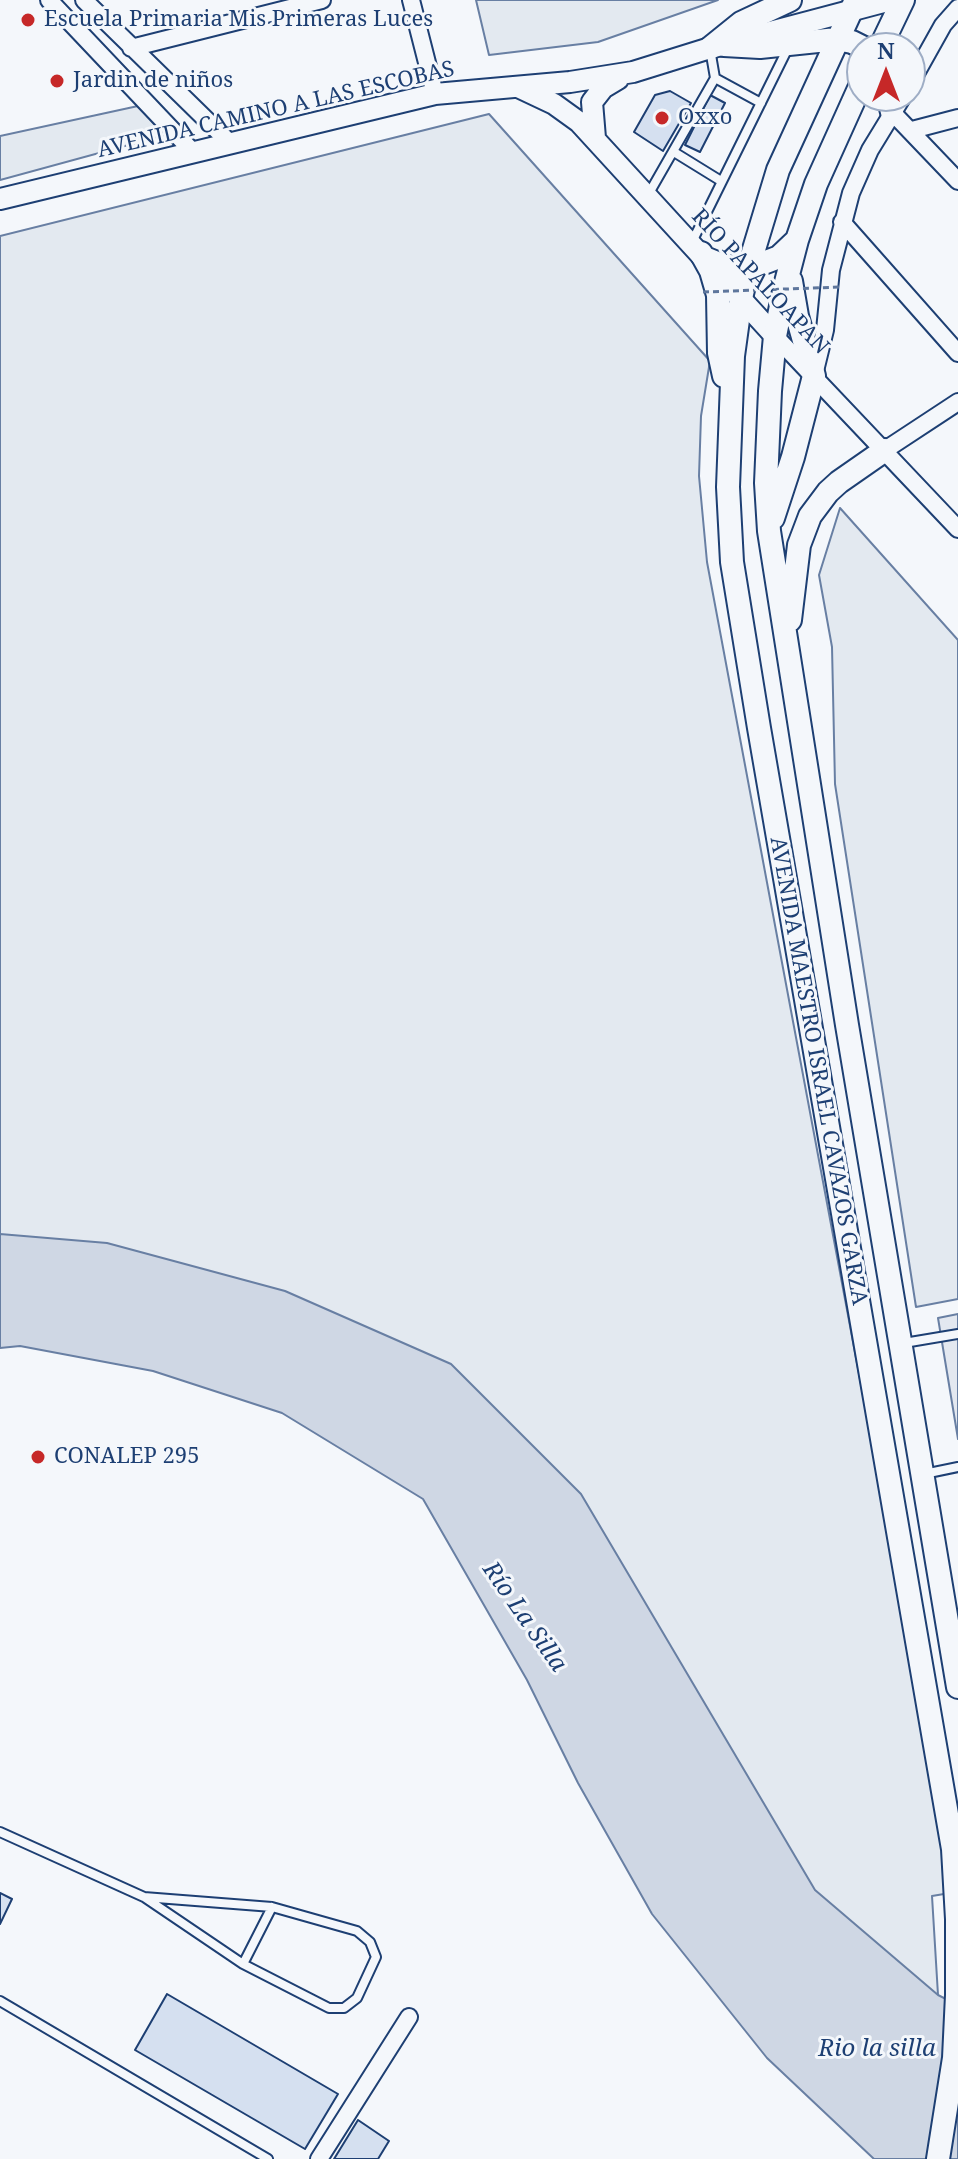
<!DOCTYPE html>
<html>
<head>
<meta charset="utf-8">
<style>
	body { margin:0 }
	#map { position:relative; width:958px; height:2159px; overflow:hidden; background:#f4f7fb; font-family:"Noto Serif",serif }
	canvas { display:block }
	.north { position:absolute; left:846px; top:32px; width:80px; height:80px; box-sizing:border-box; background:#f4f7fb; border:2px solid #9eadc5; border-radius:50%; rotate:0deg; font-size:22px; font-weight:700; line-height:32px; text-align:center; color:#1d3f73 }
	.north::after { content:''; display:block; margin:auto; width:28px; height:36px; background:#c62828; clip-path:polygon(50% 0,100% 100%,50% 72%,0 100%) }
</style>
</head>
<body>
<div id="map">
<canvas width="958" height="2159"></canvas>
<div class="north">N</div>
</div>
<script>
const c = document.querySelector('canvas').getContext('2d');
c.lineJoin = 'round';
function fill(path, color) { c.fillStyle = color; c.fill(path, 'evenodd'); }
const shape = rows => new Path2D(rows.map(r => 'M' + r).join(''));
function strokePath(path, color, width, dash) { c.strokeStyle = color; c.lineWidth = width; c.lineCap = dash ? 'butt' : 'round'; c.setLineDash(dash || []); c.stroke(path); }
function label(font, color, halo, rows, align = 'center') {
  c.font = font + ' "Noto Serif",serif'; c.lineWidth = 6; c.setLineDash([]); c.textBaseline = 'middle'; c.strokeStyle = halo; c.fillStyle = color; for (const [text, x, y, turn = 0] of rows) {
    c.save(); c.translate(x, y); c.rotate((+turn || 0) * Math.PI / 180); c.textAlign = isNaN(turn) ? turn : align; if (halo) c.strokeText(text, 0, 0); c.fillText(text, 0, 0); c.restore();
  }
}
const green = shape([
	[476,0,718,0,598,42,489,55,476,0],
	[138,106,165,135,0,180,0,136,138,106],
	[489,114,710,361,701,416,699,476,707,562,956,1892,932,1896,938,1995,930,2056,509,1467,0,1248,0,236,489,114],
	[840,508,958,640,958,1299,916,1307,835,784,832,647,819,575,840,508]
]);
const parking = shape([
	[958,1314,958,1439,938,1318,958,1314]
]);
const water = shape([
	[0,1234,107,1243,285,1291,451,1364,581,1494,815,1890,938,1995,958,2005,958,2159,874,2159,767,2058,652,1914,578,1783,527,1680,423,1499,282,1413,153,1371,20,1346,0,1348,0,1234]
]);
const building = shape([
	[670,91,691,103,663,151,634,132,655,95,670,91],
	[710,95,725,103,700,152,685,145,710,95],
	[0,1893,12,1899,0,1924,0,1893],
	[167,1994,338,2094,305,2149,135,2050,167,1994],
	[358,2120,389,2141,378,2159,334,2159,358,2120]
]);
const service = shape([
	[710,49,715,78,761,103],
	[674,152,721,181],
	[648,195,715,78],
	[692,242,789,46],
	[904,1343,958,1334],
	[924,1474,958,1467],
	[0,1832,144,1897,243,1964,329,2008,344,2008,357,1998,376,1957,370,1942,357,1931,272,1907,144,1897],
	[243,1964,272,1907],
	[0,2001,268,2159]
]);
const minor = shape([
	[49,0,194,153],
	[84,0,231,144],
	[411,0,435,94],
	[131,48,322,0],
	[910,84,943,25,958,8],
	[892,112,958,181],
	[912,130,958,118],
	[842,222,958,353],
	[775,336,958,529],
	[814,375,825,330,831,270,851,193,870,150,903,96],
	[885,450,958,402],
	[319,2159,409,2017]
]);
const tertiary = shape([
	[518,87,554,104,579,122,775,336],
	[595,138,592,102,603,88,618,79],
	[0,199,435,94,570,82,633,72,710,48,891,0]
]);
const secondary = shape([
	[856,0,778,170,748,269,741,298,733,356,728,487,732,562,759,728,953,1849,957,1919,957,1995,954,2058,938,2159],
	[724,45,760,47,837,39,852,42,864,48],
	[710,48,741,23,790,0],
	[880,48,903,0],
	[862,82,816,184,797,240,785,286,775,336,770,391,766,483,769,531,847,1025,958,1687],
	[888,96,892,112],
	[701,253,711,271,718,295,719,353,724,376],
	[707,259,724,266,748,269,779,257,797,240],
	[773,518,793,457,814,376,797,316,791,281],
	[790,620,799,545,810,516,828,492,839,482,885,450]
]);
const pathBridge = shape([
	[703,292,841,287]
]);
const markers = [
	[28,20,8,"#c62828"],
	[57,81,8,"#c62828"],
	[662,118,8,"#c62828"],
	[38,1457,8,"#c62828"]
];
const poiNames = [
	["Escuela Primaria Mis Primeras Luces",44,20],
	["Jardin de niños",73,81],
	["Oxxo",678,118],
	["CONALEP 295",54,1457]
];
const streetNames = [
	["AVENIDA CAMINO A LAS ESCOBAS",276,110,-13],
	["RÍO PAPALOAPAN",760,282,47],
	["AVENIDA MAESTRO ISRAEL CAVAZOS GARZA",818,1071,80]
];
const waterNames = [
	["Río La Silla",524,1617,55],
	["Rio la silla",877,2049]
];
fill(green, '#e3e9f0');
strokePath(green, '#687fa3', 2);
fill(parking, '#e3e8f0');
strokePath(parking, '#687fa3', 2);
fill(water, '#cfd7e4');
strokePath(water, '#687fa3', 2);
fill(building, '#d5e0f0');
strokePath(building, '#1d3f73', 2);
strokePath(service, '#1d3f73', 12);
strokePath(minor, '#1d3f73', 20);
strokePath(tertiary, '#1d3f73', 24);
strokePath(secondary, '#1d3f73', 26);
strokePath(service, '#f4f7fb', 8);
strokePath(minor, '#f4f7fb', 16);
strokePath(tertiary, '#f4f7fb', 20);
strokePath(secondary, '#f4f7fb', 22);
strokePath(pathBridge, '#5e769c', 3, [6, 4]);
for (const [x, y, r, color] of markers) { const dot = new Path2D(); dot.arc(x, y, r, 0, 2 * Math.PI); c.fillStyle = color; c.fill(dot); strokePath(dot, '#f4f7fb', 3); }
label('22px', '#1d3f73', '#f4f7fb', poiNames, 'left');
label('22px', '#1d3f73', '#f4f7fb', streetNames);
label('italic 24px', '#1d3f73', '#f4f7fb', waterNames);
</script>
</body>
</html>
